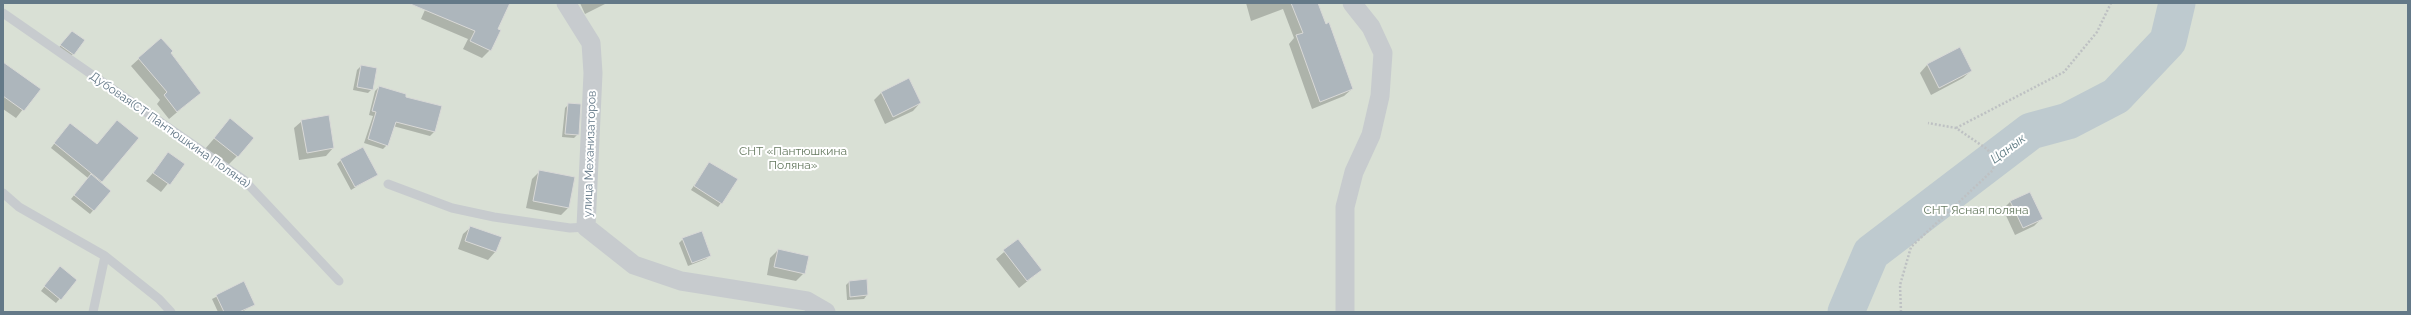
<!DOCTYPE html>
<html>
<head>
<meta charset="utf-8">
<style>
	body { margin:0 }
	#map { position:relative; width:2411px; height:315px; overflow:hidden; background:#f8f8f4; font-family:Raleway,sans-serif }
	canvas { display:block }
	.frame { position:absolute; inset:0; border:4px solid #647988; pointer-events:none }
</style>
</head>
<body>
<div id="map">
<canvas width="2411" height="315"></canvas>
<div class="frame"></div>
</div>
<script>
const c = document.querySelector('canvas').getContext('2d');
c.lineJoin = 'round';
function fill(path, color) { c.fillStyle = color; c.fill(path, 'evenodd'); }
const shape = rows => new Path2D(rows.map(r => 'M' + r).join(''));
function strokePath(path, color, width, dash) { c.strokeStyle = color; c.lineWidth = width; c.lineCap = dash ? 'butt' : 'round'; c.setLineDash(dash || []); c.stroke(path); }
function label(font, color, halo, rows, align = 'center') {
  c.font = font + ' Raleway,sans-serif'; c.lineWidth = 4; c.setLineDash([]); c.textBaseline = 'middle'; c.strokeStyle = halo; c.fillStyle = color; for (const [text, x, y, turn = 0] of rows) {
    c.save(); c.translate(x, y); c.rotate((+turn || 0) * Math.PI / 180); c.textAlign = isNaN(turn) ? turn : align; if (halo) c.strokeText(text, 0, 0); c.fillText(text, 0, 0); c.restore();
  }
}
const green = shape([
	[3,3,2408,3,2408,312,3,312]
]);
const shadow = shape([
	[428,3,509,3,496,29,490,50,482,58,463,49,468,39,421,19],
	[580,3,607,3,585,14],
	[1246,3,1307,3,1352,89,1344,96,1312,109,1289,44,1294,38,1283,9,1251,21],
	[68,36,73,54,69,58,57,50],
	[161,39,200,93,169,119,157,104,160,100,131,66],
	[1960,49,1971,71,1963,78,1931,95,1920,73,1927,65],
	[3,63,39,89,16,118,3,109],
	[361,66,372,89,368,93,353,90,357,70],
	[909,79,920,103,913,111,885,124,874,100,881,93],
	[379,87,404,98,441,107,434,132,430,136,393,126,387,145,383,149,364,143,373,116,369,115,375,91],
	[569,104,578,134,574,138,562,137,565,108],
	[230,120,237,156,227,166,205,149],
	[302,121,333,148,326,156,299,160,294,128],
	[66,128,96,145,138,138,100,183,110,191,90,214,71,199,88,178,51,148],
	[169,154,183,165,161,192,146,181],
	[341,160,377,174,351,190,337,164],
	[709,163,721,203,718,207,691,190],
	[540,171,568,208,561,215,526,208,532,179],
	[2011,201,2041,219,2034,226,2015,235,2003,209],
	[471,227,501,238,495,252,488,260,458,249,463,234],
	[683,239,710,255,706,259,688,266,679,243],
	[1018,240,1041,270,1019,288,996,259],
	[778,250,804,273,796,281,767,275,770,258],
	[57,271,76,280,56,303,41,291],
	[849,282,867,295,864,299,847,300,846,285],
	[244,283,254,304,242,312,218,312,212,299]
]);
const river = shape([
	[1846,312,1871,253,2031,131,2068,121,2116,96,2168,41,2177,3]
]);
const building = shape([
	[408,3,510,3,498,29,501,30,491,51,470,41,475,31,408,3],
	[1291,3,1318,3,1326,24,1329,22,1353,89,1320,102,1296,35,1303,33,1291,3],
	[72,31,85,40,74,55,60,45,72,31],
	[161,38,173,51,171,53,201,93,177,112,164,95,167,92,138,58,161,38],
	[1960,47,1972,71,1939,88,1927,64,1960,47],
	[3,62,41,89,24,111,3,96,3,62],
	[361,65,377,68,373,90,357,87,361,65],
	[909,78,921,103,893,117,881,92,909,78],
	[379,86,406,94,406,97,442,106,435,132,396,122,388,146,368,139,376,112,372,111,379,86],
	[568,103,581,104,579,135,565,134,568,103],
	[329,115,334,148,307,153,301,120,329,115],
	[230,118,254,138,238,157,214,138,230,118],
	[117,120,139,138,102,182,54,143,70,123,97,144,117,120],
	[363,147,378,175,355,187,340,159,363,147],
	[168,152,185,164,170,185,153,173,168,152],
	[709,162,738,179,722,204,694,186,709,162],
	[539,170,575,177,569,208,533,201,539,170],
	[91,174,111,191,94,211,74,195,91,174],
	[2030,192,2043,219,2023,228,2010,201,2030,192],
	[470,226,502,237,496,252,465,241,470,226],
	[702,231,711,256,692,263,682,238,702,231],
	[1018,239,1042,270,1027,281,1003,250,1018,239],
	[778,249,809,256,805,274,774,267,778,249],
	[60,266,77,280,61,300,44,286,60,266],
	[867,279,868,295,850,297,849,281,867,279],
	[244,281,255,305,239,312,224,312,216,295,244,281]
]);
const path = shape([
	[1956,128,2064,72,2097,32,2111,3],
	[1901,312,1900,285,1911,247,1993,170,1995,159,1987,149,1956,128,1928,123]
]);
const service = shape([
	[3,13,244,180,339,281],
	[388,184,452,208,494,217,570,228,586,227],
	[3,193,19,207,105,256,159,299,171,312],
	[93,312,105,256]
]);
const minor = shape([
	[566,3,591,43,593,73,586,227,634,265,681,281,807,301,826,312],
	[1345,312,1345,207,1354,172,1371,135,1380,96,1383,53,1371,27,1352,3]
]);
const streetNames = [
	["Дубовая(СТ Пантюшкина Поляна)",170,130,35],
	["улица Механизаторов",590,154,-88]
];
const parkNames = [
	["СНТ «Пантюшкина",793,151],
	["Поляна»",793,165],
	["СНТ Ясная поляна",1976,210]
];
const waterNames = [
	["Цанык",2008,149,-37]
];
fill(green, '#d9e0d5');
fill(shadow, '#0003');
strokePath(river, '#becacf', 37);
fill(building, '#adb6bc');
strokePath(building, '#d9d9d7', 1);
strokePath(path, '#bec1c3', 2.5, [2, 2]);
strokePath(service, '#c7cbce', 9);
strokePath(minor, '#c7cbce', 19);
label('12px', '#647988', '#fff', streetNames);
label('12px', '#65795f', '#fff', parkNames);
label('italic 13px', '#5f7b83', '#fff', waterNames);
</script>
</body>
</html>
